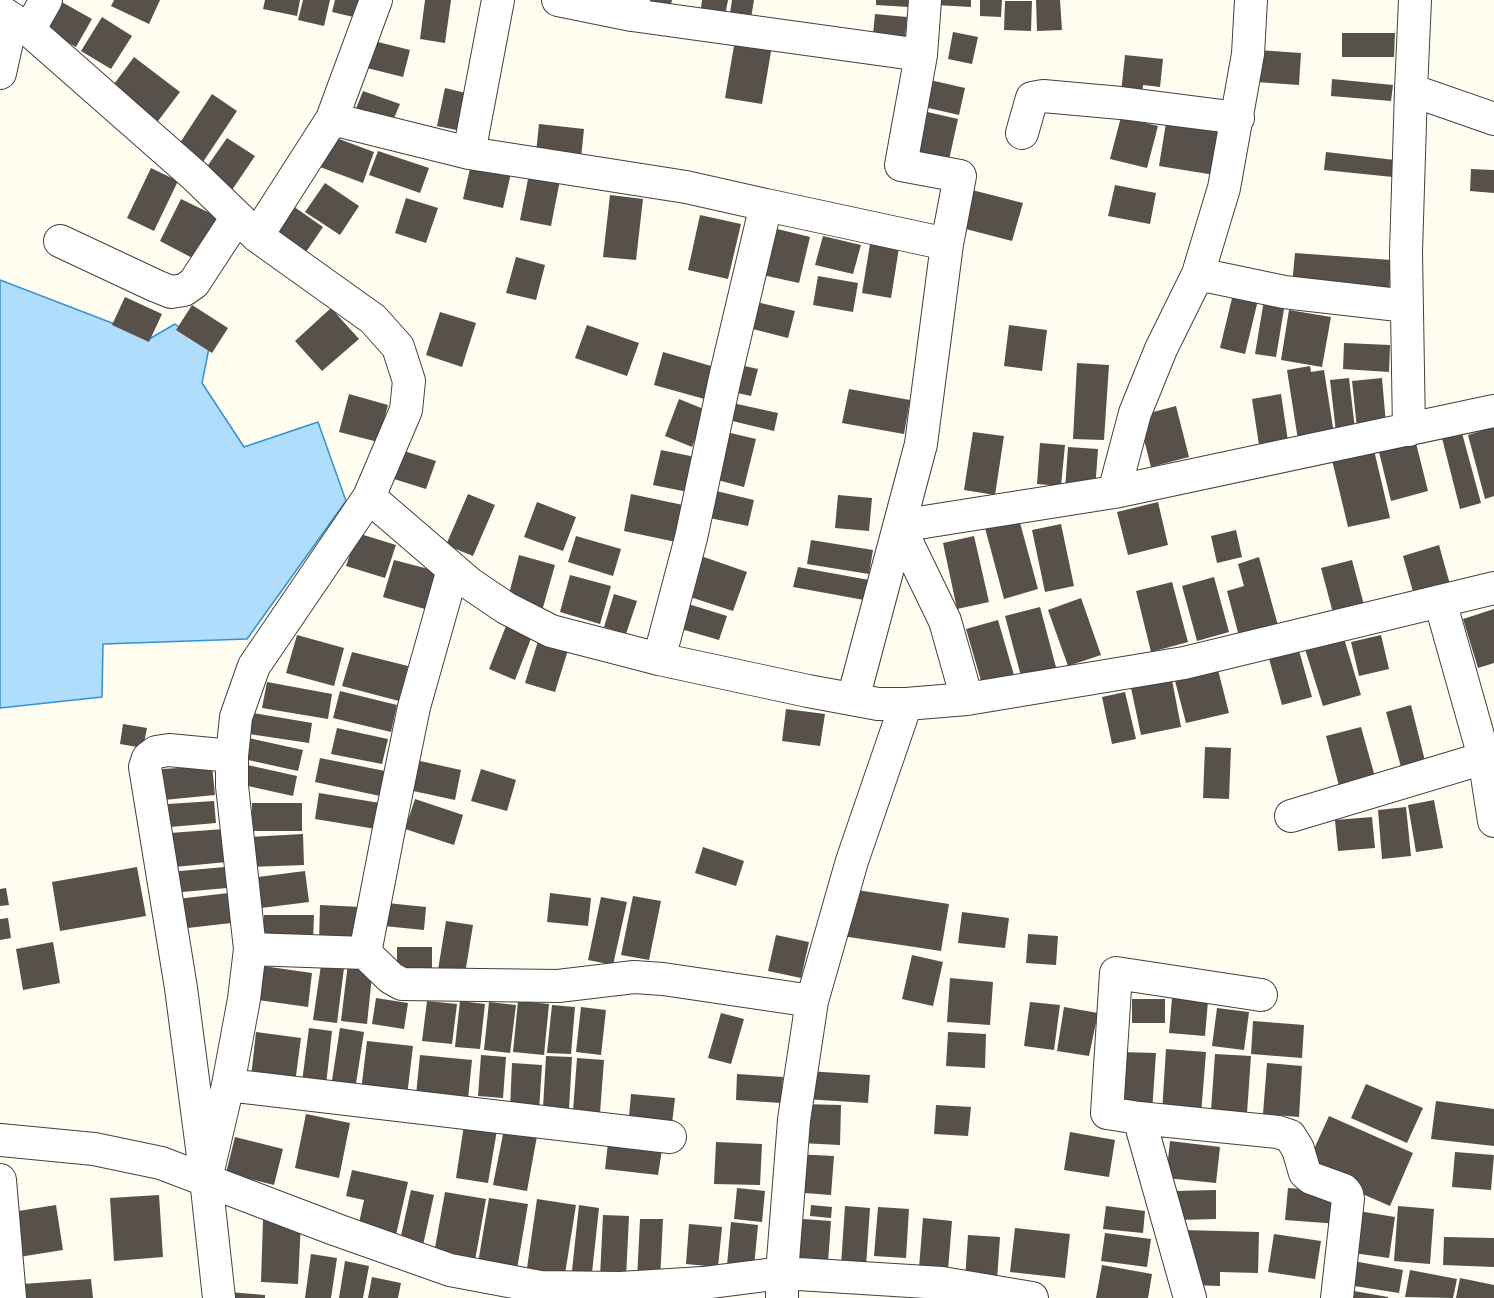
<!DOCTYPE html>
<html>
<head>
<meta charset="utf-8">
<style>
	body { margin:0 }
	canvas { display:block; background:#fffcf0 }
</style>
</head>
<body>
<canvas width="1494" height="1298"></canvas>
<script>
const c = document.querySelector('canvas').getContext('2d');
c.lineJoin = 'round';
function fill(path, color) { c.fillStyle = color; c.fill(path, 'evenodd'); }
const shape = rows => new Path2D(rows.map(r => 'M' + r).join(''));
function strokePath(path, color, width, dash) { c.strokeStyle = color; c.lineWidth = width; c.lineCap = dash ? 'butt' : 'round'; c.setLineDash(dash || []); c.stroke(path); }
const water = shape([
	[0,280,151,338,175,324,209,348,202,383,244,447,318,422,346,501,247,639,103,644,102,697,0,708,0,280]
]);
const building = shape([
	[114,0,160,0,149,24,111,6],
	[265,0,300,0,297,16,263,9],
	[303,0,330,0,324,26,298,20],
	[335,0,362,0,358,18,332,12],
	[425,0,451,0,445,43,420,39],
	[646,0,672,0,668,15],
	[702,0,728,0,724,21,700,17],
	[732,0,754,0,750,24,729,20],
	[876,0,910,0,909,7,876,5],
	[936,0,971,0,971,7,936,5],
	[980,0,1002,0,1001,17,980,16],
	[1036,0,1060,0,1062,30,1037,31],
	[60,1,92,19,76,47,44,29],
	[1005,1,1032,1,1031,31,1004,30],
	[875,14,907,17,904,47,872,45],
	[102,17,132,36,111,69,81,51],
	[953,32,978,37,972,64,948,59],
	[1342,33,1395,33,1394,57,1342,57],
	[735,40,772,46,762,104,725,98],
	[374,41,410,50,403,77,367,68],
	[1258,50,1301,53,1299,85,1256,82],
	[1125,55,1163,59,1160,87,1143,85,1142,96,1121,93],
	[134,57,180,92,152,129,106,95],
	[1332,79,1393,85,1391,101,1331,96],
	[930,80,965,88,959,115,924,107],
	[445,88,474,95,466,132,437,126],
	[363,91,400,104,389,130,351,121],
	[212,94,237,111,199,168,174,152],
	[923,111,958,119,949,160,914,153],
	[1121,117,1158,126,1147,168,1110,159],
	[1166,123,1229,134,1221,176,1159,166],
	[539,124,584,129,581,158,536,153],
	[331,136,374,152,363,183,320,167],
	[227,138,255,156,232,190,204,171],
	[378,151,429,168,420,193,369,175],
	[1326,152,1395,160,1393,177,1324,170],
	[471,164,511,173,503,208,463,199],
	[151,168,178,181,154,231,127,218],
	[1471,169,1494,170,1494,193,1470,191],
	[529,174,560,180,551,226,520,220],
	[325,183,359,206,340,235,305,212],
	[1115,185,1156,193,1150,224,1108,216],
	[972,190,1023,203,1012,241,962,228],
	[610,195,643,199,636,260,603,257],
	[406,198,438,208,426,243,395,233],
	[181,199,220,218,198,261,160,241],
	[290,204,323,227,304,255,270,232],
	[700,215,741,224,728,279,688,270],
	[769,227,810,237,799,283,758,274],
	[823,236,861,245,853,274,815,265],
	[870,244,899,248,891,298,862,293],
	[1295,253,1391,260,1389,292,1292,285],
	[516,257,545,265,536,300,506,293],
	[818,276,858,283,853,312,813,305],
	[1233,294,1258,300,1245,354,1220,348],
	[125,297,162,314,149,342,112,325],
	[1264,300,1285,303,1276,357,1255,354],
	[752,301,795,311,788,338,745,327],
	[192,305,228,328,212,353,176,330],
	[331,308,359,339,322,371,295,341],
	[1289,310,1331,317,1322,367,1281,360],
	[440,312,476,323,462,367,426,355],
	[587,325,639,343,627,376,575,358],
	[1009,325,1047,330,1042,371,1004,366],
	[1344,343,1390,345,1389,372,1343,369],
	[663,352,718,368,708,400,654,385],
	[1077,363,1109,365,1104,440,1073,439],
	[740,365,758,369,751,396,733,392],
	[1310,366,1311,372,1324,370,1334,434,1298,440,1287,370],
	[1349,378,1355,429,1336,432,1330,380],
	[1382,378,1386,424,1357,428,1352,381],
	[849,389,910,400,904,434,842,423],
	[349,394,388,405,378,442,339,432],
	[1281,394,1288,441,1259,445,1252,399],
	[679,399,706,410,692,447,665,436],
	[728,402,778,413,774,431,724,419],
	[1176,406,1189,457,1151,467,1138,416],
	[1494,427,1494,496,1485,499,1468,435],
	[722,431,756,439,744,487,710,478],
	[973,432,1004,436,995,495,964,490],
	[1462,433,1481,503,1460,509,1442,438],
	[1040,443,1065,445,1061,486,1037,484],
	[1416,443,1428,491,1391,501,1379,452],
	[1068,447,1098,449,1095,491,1065,490],
	[661,450,700,458,693,493,653,485],
	[1374,450,1390,518,1348,527,1332,460],
	[404,451,436,461,426,489,394,479],
	[712,490,754,500,748,526,705,517],
	[468,494,495,505,473,556,446,545],
	[631,494,683,505,676,542,624,531],
	[838,495,872,498,869,531,835,528],
	[537,502,576,517,563,551,524,537],
	[1158,502,1168,545,1128,555,1117,512],
	[1019,519,1038,589,1004,599,985,528],
	[1061,524,1074,586,1045,592,1032,530],
	[1236,530,1242,557,1217,563,1211,536],
	[357,533,396,545,385,578,346,566],
	[576,536,621,549,613,576,568,562],
	[974,536,989,602,957,609,943,543],
	[811,540,873,550,869,574,807,564],
	[1439,545,1451,588,1415,599,1403,556],
	[519,555,555,565,542,611,507,602],
	[698,555,747,572,733,611,684,595],
	[1259,557,1279,629,1240,640,1227,591,1244,586,1238,564],
	[394,560,436,571,425,609,383,597],
	[1352,560,1364,605,1333,613,1321,568],
	[798,567,869,580,864,600,793,587],
	[570,575,611,586,600,624,560,612],
	[1214,577,1229,632,1197,641,1182,586],
	[1172,582,1188,642,1151,652,1136,591],
	[614,594,637,601,626,634,604,627],
	[1081,598,1101,655,1068,666,1048,610],
	[682,602,727,616,719,640,674,627],
	[1040,607,1057,671,1022,680,1005,616],
	[1494,609,1494,663,1478,668,1463,619],
	[998,620,1016,682,984,691,966,629],
	[506,626,532,636,515,680,489,669],
	[297,635,344,648,334,686,286,673],
	[1343,635,1361,695,1323,706,1304,646],
	[1381,635,1389,669,1359,676,1351,642],
	[539,638,569,647,555,692,525,683],
	[1298,647,1312,697,1282,705,1268,655],
	[352,652,408,666,399,701,342,686],
	[1217,666,1229,713,1186,723,1174,677],
	[1172,680,1181,727,1141,735,1131,688],
	[267,682,332,694,328,719,262,708],
	[340,691,397,705,391,732,333,718],
	[1125,692,1136,739,1112,744,1102,697],
	[1411,705,1425,761,1401,767,1386,712],
	[786,709,825,714,820,746,782,741],
	[253,713,312,723,309,743,249,734],
	[123,724,147,728,143,748,120,744],
	[1361,727,1375,777,1339,786,1326,736],
	[337,728,388,739,382,764,331,754],
	[244,737,303,750,298,771,239,758],
	[1205,747,1231,748,1229,799,1203,798],
	[320,758,385,771,380,796,315,782],
	[411,759,461,770,455,800,404,789],
	[243,764,297,776,293,796,239,784],
	[212,766,215,795,164,800,162,769],
	[481,769,516,780,507,811,471,801],
	[319,793,380,803,376,829,315,819],
	[415,799,463,815,454,845,405,829],
	[1434,800,1443,848,1416,852,1408,805],
	[214,801,216,823,170,827,168,804],
	[252,803,302,803,302,831,252,831],
	[1406,807,1411,856,1382,859,1378,810],
	[1372,817,1375,848,1338,851,1335,820],
	[224,829,227,862,174,867,170,833],
	[303,834,304,865,249,867,249,837],
	[703,847,744,861,736,886,695,873],
	[236,866,238,887,171,893,169,872],
	[137,867,146,916,60,931,52,882],
	[305,871,309,902,253,909,250,878],
	[6,888,9,905,0,906,0,889],
	[850,889,949,904,941,951,842,936],
	[237,892,240,922,179,929,177,899],
	[550,893,591,898,588,926,547,922],
	[633,896,661,901,649,960,621,955],
	[601,897,627,902,613,965,588,960],
	[387,903,426,907,424,930,384,926],
	[320,905,361,907,359,944,319,942],
	[962,912,1009,918,1005,948,958,943],
	[264,915,314,915,313,943,264,943],
	[8,918,11,938,0,940,0,919],
	[446,921,473,925,465,974,438,970],
	[1028,934,1058,936,1056,965,1026,963],
	[776,935,809,942,801,978,768,971],
	[53,942,60,983,23,990,16,949],
	[397,947,432,947,432,980,397,979],
	[912,955,943,962,933,1006,902,999],
	[348,963,373,966,367,1024,341,1021],
	[321,965,344,968,337,1023,313,1020],
	[263,966,312,973,308,1007,258,1000],
	[950,978,993,982,990,1025,947,1022],
	[376,998,408,1003,404,1029,372,1024],
	[1172,998,1208,1001,1205,1036,1169,1033],
	[1132,999,1165,999,1165,1023,1132,1023],
	[427,1001,457,1004,452,1044,422,1041],
	[460,1001,485,1004,480,1049,455,1047],
	[518,1001,549,1004,544,1055,513,1052],
	[489,1002,516,1005,510,1053,484,1050],
	[1030,1002,1060,1005,1054,1050,1024,1046],
	[552,1005,575,1007,571,1054,547,1053],
	[581,1007,606,1010,601,1055,576,1052],
	[1064,1007,1098,1013,1089,1056,1057,1051],
	[1217,1008,1249,1012,1244,1050,1212,1046],
	[721,1013,744,1019,731,1064,708,1058],
	[1253,1021,1304,1025,1302,1058,1251,1054],
	[309,1028,332,1031,326,1085,302,1082],
	[340,1028,364,1032,355,1090,331,1087],
	[256,1032,301,1038,295,1083,251,1077],
	[948,1032,986,1034,985,1068,946,1066],
	[367,1041,413,1046,407,1096,361,1091],
	[1166,1049,1206,1052,1201,1115,1162,1113],
	[1120,1052,1156,1053,1152,1112,1117,1110],
	[1215,1054,1251,1056,1247,1113,1211,1110],
	[420,1055,472,1060,468,1099,416,1095],
	[481,1055,506,1057,503,1098,478,1096],
	[546,1056,572,1057,569,1109,543,1108],
	[577,1058,604,1060,600,1113,573,1111],
	[512,1063,542,1065,539,1111,510,1109],
	[1267,1063,1302,1066,1299,1117,1263,1114],
	[807,1071,870,1075,868,1103,805,1099],
	[737,1074,783,1077,781,1103,736,1100],
	[1366,1084,1423,1108,1407,1143,1351,1118],
	[631,1094,675,1098,671,1132,628,1128],
	[1436,1101,1494,1109,1494,1146,1431,1139],
	[801,1104,841,1105,840,1145,800,1143],
	[936,1105,971,1107,968,1136,934,1134],
	[306,1114,350,1123,339,1178,295,1168],
	[1329,1116,1413,1153,1390,1206,1305,1169],
	[464,1125,497,1130,488,1183,456,1178],
	[504,1129,537,1136,527,1191,493,1185],
	[1070,1132,1115,1140,1109,1177,1064,1170],
	[235,1137,283,1149,274,1185,226,1173],
	[1170,1141,1220,1147,1216,1183,1166,1178],
	[716,1142,762,1144,760,1185,714,1184],
	[608,1143,662,1150,658,1175,605,1169],
	[1455,1152,1494,1155,1491,1190,1452,1187],
	[794,1154,834,1156,831,1195,791,1192],
	[352,1170,408,1182,396,1235,358,1228,364,1200,346,1196],
	[737,1188,765,1191,762,1222,734,1219],
	[1288,1188,1342,1192,1339,1224,1285,1220],
	[411,1190,434,1195,422,1250,399,1245],
	[1216,1190,1216,1219,1176,1220,1175,1191],
	[445,1192,486,1199,474,1266,433,1259],
	[159,1195,163,1257,114,1261,110,1198],
	[489,1198,528,1204,517,1269,478,1263],
	[537,1199,576,1205,565,1274,527,1268],
	[56,1205,63,1250,19,1257,12,1212],
	[579,1205,599,1208,591,1282,571,1280],
	[811,1205,832,1207,831,1218,810,1216],
	[845,1206,870,1208,866,1267,841,1265],
	[1106,1206,1145,1211,1143,1233,1103,1229],
	[1398,1206,1434,1209,1430,1264,1394,1261],
	[878,1207,909,1209,906,1258,874,1256],
	[1352,1210,1395,1217,1389,1258,1346,1252],
	[603,1215,629,1216,626,1278,600,1277],
	[789,1218,831,1221,828,1262,786,1259],
	[923,1218,952,1221,948,1270,919,1268],
	[640,1219,663,1219,660,1281,637,1280],
	[263,1220,301,1221,298,1284,261,1282],
	[731,1222,758,1225,754,1267,727,1265],
	[689,1224,722,1227,718,1267,686,1264],
	[1015,1228,1070,1234,1065,1278,1010,1272],
	[1182,1230,1259,1232,1258,1273,1220,1272,1220,1286,1191,1285],
	[1105,1233,1151,1239,1147,1267,1101,1261],
	[1274,1234,1321,1241,1315,1279,1268,1272],
	[968,1235,1000,1237,997,1280,965,1279],
	[1444,1237,1494,1238,1494,1267,1443,1265],
	[311,1254,337,1258,331,1298,305,1298],
	[345,1261,369,1266,363,1298,339,1298],
	[1353,1261,1403,1270,1399,1293,1348,1285],
	[1102,1265,1152,1274,1148,1298,1096,1298],
	[1410,1270,1457,1279,1453,1298,1405,1297],
	[372,1277,401,1283,398,1298,368,1298],
	[1460,1278,1494,1285,1494,1298,1456,1298],
	[91,1279,93,1298,24,1298,23,1284],
	[1354,1291,1388,1297,1388,1298,1353,1298],
	[229,1292,265,1295,265,1298,229,1298]
]);
const minor = shape([
	[498,0,469,153,686,187,766,205,725,378,691,538,659,659],
	[558,0,632,15,634,0],
	[1415,0,1411,90,1494,119],
	[0,11,29,30,195,176,257,236,373,319,398,347,409,381,406,410,369,497,469,583,506,608,551,631,659,659,808,691,878,704,906,704,967,699,1184,663,1494,588],
	[632,15,921,55,925,0],
	[29,30,46,0],
	[0,73,12,19],
	[332,119,469,153],
	[1022,133,1032,98,1043,96,1121,103,1238,118],
	[766,205,947,244],
	[257,236,332,119,376,0],
	[60,241,156,286,171,292,184,290,194,283,237,217],
	[1198,274,1284,292,1407,306],
	[1409,430,1406,252,1411,90],
	[1114,492,1135,413,1161,349,1198,274,1224,188,1248,54,1251,0],
	[1440,601,1484,757,1494,821],
	[853,699,921,444,947,244,960,176,901,165,921,55],
	[967,699,945,621,899,526,1114,492,1494,411],
	[1291,816,1494,755],
	[250,949,365,953,391,978,402,984,558,986,634,977,663,979,812,1001],
	[365,953,388,834,414,707,453,569],
	[228,1085,670,1137],
	[1139,1118,1107,1113,1116,973,1261,995],
	[0,1140,94,1149,161,1163,337,1230,450,1270,540,1287,620,1288,703,1283,782,1273,794,1120,812,1001,852,861,906,704],
	[206,1179,228,1085,244,999,250,949,232,786,232,756,236,717,254,666,369,497],
	[0,1180,10,1298],
	[219,1298,206,1179,181,988,145,767,148,758,156,752,169,750,232,756],
	[782,1298,782,1273,942,1283,1032,1298],
	[1190,1298,1139,1118,1278,1132,1290,1136,1298,1149,1305,1173,1311,1178,1344,1190,1347,1194,1348,1199,1337,1298]
]);
fill(water, '#b0ddfb');
strokePath(water, '#3092d8', 1.5);
fill(building, '#58504a');
strokePath(minor, '#414141', 34);
strokePath(minor, '#fff', 32);
</script>
</body>
</html>
